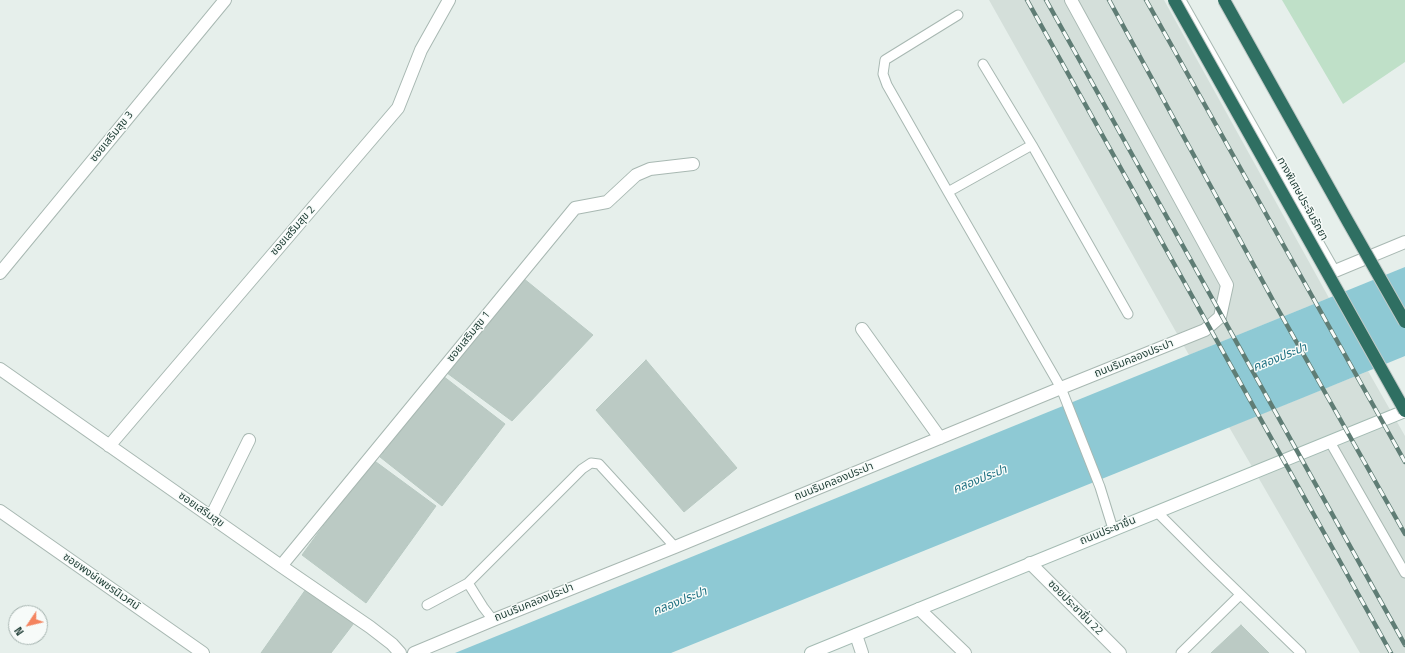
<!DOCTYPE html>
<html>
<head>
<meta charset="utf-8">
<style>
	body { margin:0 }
	#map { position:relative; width:1405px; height:653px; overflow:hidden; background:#e6efeb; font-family:"Titillium Web",sans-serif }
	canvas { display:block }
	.north { position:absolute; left:8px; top:605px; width:40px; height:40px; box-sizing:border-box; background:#f7fbf9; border:1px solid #a3b1ad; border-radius:50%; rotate:235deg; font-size:11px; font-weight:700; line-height:16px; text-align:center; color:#24423a }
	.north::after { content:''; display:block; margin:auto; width:14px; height:18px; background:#f4845f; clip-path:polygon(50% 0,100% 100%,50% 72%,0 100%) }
</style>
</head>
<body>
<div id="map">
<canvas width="1405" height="653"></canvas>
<div class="north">N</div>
</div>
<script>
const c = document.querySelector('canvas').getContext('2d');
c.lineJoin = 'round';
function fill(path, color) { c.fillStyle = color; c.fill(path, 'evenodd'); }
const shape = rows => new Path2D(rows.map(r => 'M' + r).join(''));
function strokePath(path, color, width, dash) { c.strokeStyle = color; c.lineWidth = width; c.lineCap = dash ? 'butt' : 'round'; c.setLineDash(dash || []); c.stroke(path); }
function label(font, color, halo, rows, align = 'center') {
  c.font = font + ' "Titillium Web","Noto Sans Thai",sans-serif'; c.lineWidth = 3; c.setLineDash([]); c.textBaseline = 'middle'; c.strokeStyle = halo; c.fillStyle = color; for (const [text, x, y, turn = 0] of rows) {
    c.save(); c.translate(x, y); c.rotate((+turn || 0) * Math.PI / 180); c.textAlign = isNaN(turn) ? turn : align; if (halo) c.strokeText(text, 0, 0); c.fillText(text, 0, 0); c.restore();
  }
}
const built = shape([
	[989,0,1164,0,1329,298,1189,355],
	[1368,371,1405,436,1405,653,1360,653,1229,427]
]);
const green = shape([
	[1282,0,1405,0,1405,62,1343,104]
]);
const water = shape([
	[1405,267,1405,356,1307,396,671,653,455,653]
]);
const building = shape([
	[523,278,593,335,512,421,447,373,523,278],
	[646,360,737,468,684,512,596,410,646,360],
	[443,376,505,424,442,506,380,457,443,376],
	[372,459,436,506,366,603,302,555,372,459],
	[306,589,354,623,331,653,261,653,306,589],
	[1241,625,1269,653,1211,653,1241,625]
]);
const service = shape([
	[1181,0,1335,271],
	[958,15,885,60,883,74,887,85,948,192,1061,388,1100,487,1113,529],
	[983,64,1032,145],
	[948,192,1032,145,1128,314],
	[1330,442,1405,573],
	[1157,512,1209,564,1301,653],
	[427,605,468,583],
	[493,620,483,607,468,583,582,469,591,463,599,464,675,547],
	[1181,653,1240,595]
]);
const minor = shape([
	[0,273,225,0],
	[862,329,940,438],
	[0,369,281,566,370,627,392,644,400,653],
	[109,446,398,108,421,50,449,0],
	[0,511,203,653],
	[211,517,249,440],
	[1030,563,1120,653],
	[281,566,575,208,607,202,636,175,650,169,693,164],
	[919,609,965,653],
	[856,635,862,653],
	[414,653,493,620,675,547,1061,388,1205,330,1220,317,1227,285,1071,0]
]);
const tertiary = shape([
	[1335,271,1405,242]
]);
const secondary = shape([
	[811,653,1405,411]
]);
const rail = shape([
	[1027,0,1391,653],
	[1046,0,1405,645],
	[1109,0,1275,304,1405,534],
	[1146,0,1405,462]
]);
const motorwayBridge = shape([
	[1174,0,1405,411],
	[1224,0,1347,220,1405,322]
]);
const streetNames = [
	["ซอยเสริมสุข 3",112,137,-51],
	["ทางพิเศษประจิมรัถยา",1302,199,61],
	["ซอยเสริมสุข 2",293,231,-49],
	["ซอยเสริมสุข 1",469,337,-51],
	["ถนนริมคลองประปา",1134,359,-22],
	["ถนนริมคลองประปา",834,482,-22],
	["ซอยเสริมสุข",201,510,35],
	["ถนนประชาชื่น",1108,531,-22],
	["ซอยพงษ์เพชรนิเวศน์",101,582,35],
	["ถนนริมคลองประปา",534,603,-22],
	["ซอยประชาชื่น 22",1075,608,45]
];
const waterNames = [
	["คลองประปา",1280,358,-22],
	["คลองประปา",980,480,-22],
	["คลองประปา",680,602,-22]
];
fill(built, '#d4dfda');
fill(green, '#bfe0c8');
fill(water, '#8ec9d4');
fill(building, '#bbcac4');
strokePath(building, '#b8c9c2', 1);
strokePath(service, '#a8b8b2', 11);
strokePath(minor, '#a8b8b2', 14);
strokePath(tertiary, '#a8b8b2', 14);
strokePath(secondary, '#a4bbb3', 14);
strokePath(service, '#fff', 9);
strokePath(minor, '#fff', 12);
strokePath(tertiary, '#fff', 12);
strokePath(secondary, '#fff', 12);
strokePath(rail, '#5f7d75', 4.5);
strokePath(rail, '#f7fbf9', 3, [9]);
strokePath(motorwayBridge, '#c2cac8', 14, []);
strokePath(motorwayBridge, '#2f6f62', 12);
label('11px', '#24423a', '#f7fbf9', streetNames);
label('italic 12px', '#1c6f80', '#f7fbf9', waterNames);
</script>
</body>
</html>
